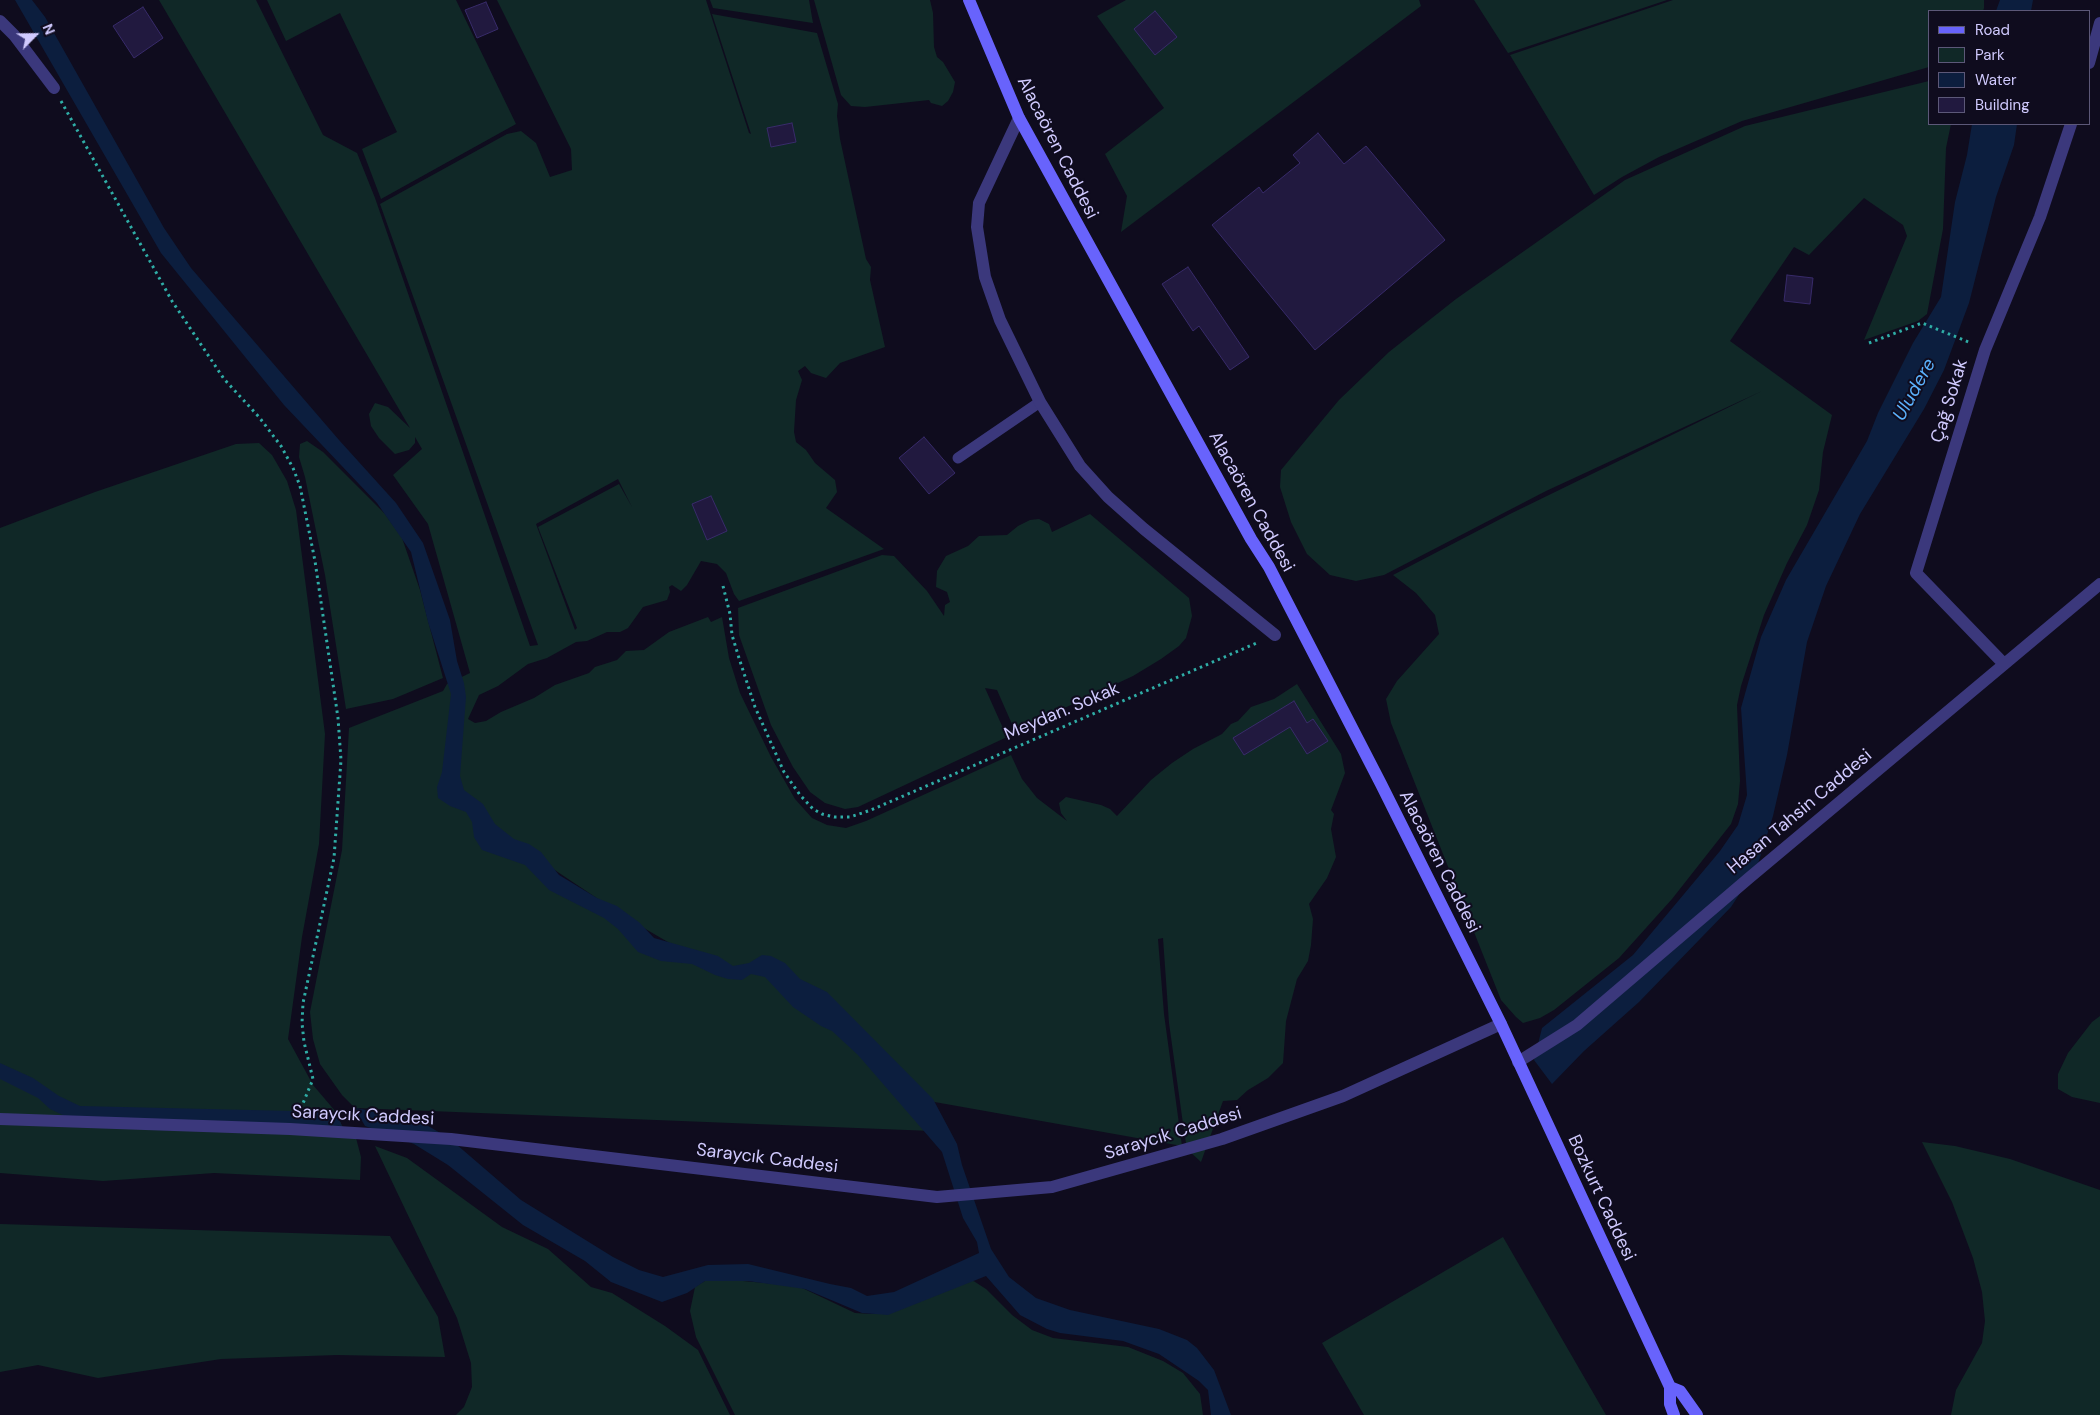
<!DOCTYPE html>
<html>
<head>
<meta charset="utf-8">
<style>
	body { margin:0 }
	#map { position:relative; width:2100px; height:1415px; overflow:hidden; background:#0f0c1e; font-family:"DM Sans",sans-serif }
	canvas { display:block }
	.legend { position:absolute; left:1928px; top:10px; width:162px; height:115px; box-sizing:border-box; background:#0f0c1e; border:1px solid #5c5878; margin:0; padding:6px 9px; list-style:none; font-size:15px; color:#d0cafe }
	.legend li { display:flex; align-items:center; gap:10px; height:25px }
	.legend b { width:25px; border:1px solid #5c5878 }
	.north { position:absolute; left:10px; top:10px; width:50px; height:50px; -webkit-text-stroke:4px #0f0c1e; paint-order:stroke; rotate:67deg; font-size:14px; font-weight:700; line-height:20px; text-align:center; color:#d0cafe }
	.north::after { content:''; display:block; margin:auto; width:18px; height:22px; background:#d0cafe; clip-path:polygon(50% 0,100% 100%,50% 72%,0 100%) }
</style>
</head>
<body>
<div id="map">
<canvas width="2100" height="1415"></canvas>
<ul class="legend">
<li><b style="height:6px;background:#6863fc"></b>Road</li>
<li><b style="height:14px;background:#102827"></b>Park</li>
<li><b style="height:14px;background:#0c1e3e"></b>Water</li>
<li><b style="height:14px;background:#21193f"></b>Building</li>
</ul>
<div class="north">N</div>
</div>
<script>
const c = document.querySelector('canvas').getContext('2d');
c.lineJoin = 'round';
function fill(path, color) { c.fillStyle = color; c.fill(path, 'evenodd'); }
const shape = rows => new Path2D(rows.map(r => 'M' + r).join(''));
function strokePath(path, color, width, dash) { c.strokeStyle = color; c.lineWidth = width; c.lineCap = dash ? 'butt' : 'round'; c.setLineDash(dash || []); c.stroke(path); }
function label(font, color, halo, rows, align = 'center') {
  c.font = font + ' "DM Sans",sans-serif'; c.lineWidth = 4; c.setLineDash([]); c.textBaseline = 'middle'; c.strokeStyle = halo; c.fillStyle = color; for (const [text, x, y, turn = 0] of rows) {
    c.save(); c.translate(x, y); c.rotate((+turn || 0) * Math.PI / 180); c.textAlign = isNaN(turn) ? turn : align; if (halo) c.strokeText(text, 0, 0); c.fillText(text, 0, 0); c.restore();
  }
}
const green = shape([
	[159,0,256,0,323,135,357,153,375,198,530,646,538,645,380,204,507,134,521,131,536,143,550,177,572,170,571,149,497,0,706,0,749,133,751,134,712,14,817,33,838,104,837,116,840,139,866,259,871,267,870,280,885,347,840,363,826,378,811,373,805,366,798,371,802,380,796,400,794,432,796,442,806,450,815,463,835,480,837,492,826,508,884,549,739,601,734,594,726,573,717,564,701,561,687,585,681,591,672,585,669,587,670,592,667,600,643,607,628,628,620,632,607,632,587,641,576,642,547,658,528,664,498,686,479,695,468,719,475,723,486,721,501,712,534,698,555,685,589,673,595,667,617,660,626,651,644,650,669,632,708,617,711,622,722,617,729,658,740,693,771,757,795,799,812,818,827,825,846,828,866,821,1011,755,1022,779,1037,798,1067,821,1061,813,1059,803,1066,797,1101,805,1110,809,1117,816,1151,780,1172,763,1193,749,1222,734,1231,724,1238,721,1251,707,1274,699,1297,684,1341,754,1345,773,1331,810,1334,814,1331,829,1336,857,1327,878,1309,904,1313,919,1311,945,1308,961,1297,979,1286,1021,1283,1063,1268,1078,1248,1090,1237,1100,1223,1101,1201,1162,1187,1149,1184,1131,1169,1023,1163,938,1158,939,1164,1014,1182,1146,929,1101,797,985,767,962,740,968,757,967,838,1024,932,1131,355,1108,342,1095,320,1064,313,1039,310,1012,342,850,349,728,443,691,447,684,470,673,428,524,393,475,422,449,415,437,415,443,409,450,395,454,379,438,371,426,369,414,375,403,388,407,410,428],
	[618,479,632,507,619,484,538,527,577,628,575,630,536,524],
	[449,756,458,760,455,784,510,840,625,917,685,952,734,969,728,969,636,935,492,828,445,790],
	[267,0,456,0,516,124,381,199,362,149,397,132,340,13,286,41],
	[710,0,809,0,813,23,713,8],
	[814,0,930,0,933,13,934,47,937,57,943,62,955,82,953,92,948,101,942,106,931,103,929,100,865,107,851,106,841,95],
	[1126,0,1419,0,1421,6,1121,232,1127,196,1105,154,1164,108,1097,16],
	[1474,0,1667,0,1508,53],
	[1673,0,1984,0,1984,8,1983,11,1929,11,1929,67,1742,121,1659,157,1622,177,1594,195,1510,55],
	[1929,81,1929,124,1951,124,1946,148,1943,229,1927,314,1918,321,1864,340,1907,236,1903,225,1864,198,1809,255,1794,247,1730,341,1832,415,1823,452,1819,490,1807,525,1787,563,1764,615,1741,686,1737,705,1740,781,1738,804,1731,824,1672,899,1619,958,1554,1010,1540,1018,1523,1023,1516,1017,1501,1000,1391,723,1386,699,1397,681,1439,634,1435,615,1416,593,1393,575,1510,514,1762,391,1546,491,1384,575,1356,581,1330,575,1307,554,1291,522,1280,487,1281,470,1339,400,1389,352,1456,299,1625,180,1745,126],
	[307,441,323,452,385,514,402,538,420,590,443,678,393,699,346,709,325,575,305,477,299,457,300,444],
	[259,443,272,455,287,481,296,510,325,734,319,844,302,937,288,1039,313,1085,336,1112,342,1126,356,1138,361,1157,360,1180,214,1173,103,1181,0,1173,0,528,95,492,236,444],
	[1090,514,1189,598,1192,616,1186,638,1179,646,1161,659,1133,676,1015,731,997,690,985,688,1007,737,858,807,845,809,825,803,810,792,793,767,771,725,739,635,738,608,882,555,894,556,927,591,944,616,945,605,950,602,947,592,936,587,937,571,946,556,968,546,979,536,1007,535,1018,526,1030,520,1039,519,1049,524,1052,532],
	[2100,1016,2100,1103,2072,1097,2058,1089,2058,1074,2068,1053,2092,1022],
	[1922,1142,1955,1146,2010,1159,2100,1190,2100,1415,1951,1415,1956,1390,1982,1343,1985,1321,1982,1292,1973,1258,1952,1202],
	[375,1146,407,1158,502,1227,548,1249,591,1287,612,1293,665,1326,698,1350,730,1415,456,1415,464,1407,472,1387,471,1363,457,1318],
	[0,1224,390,1236,438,1317,445,1357,337,1355,221,1359,98,1378,38,1365,0,1372],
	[1503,1237,1606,1415,1364,1415,1322,1343],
	[732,1280,798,1286,855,1313,872,1314,892,1309,972,1280,986,1289,1012,1315,1032,1330,1053,1338,1128,1347,1163,1361,1183,1373,1200,1394,1203,1415,735,1415,696,1337,690,1311,695,1287,705,1281]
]);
const water = shape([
	[15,0,32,0,45,17,164,228,191,268,339,440,396,503,423,543,450,620,457,661,464,683,466,697,460,776,464,790,483,804,495,824,514,839,529,844,541,852,559,875,597,898,617,906,640,923,654,938,718,956,733,966,749,963,762,955,771,956,785,963,800,979,827,992,933,1099,957,1144,962,1165,991,1249,1009,1277,1036,1298,1070,1310,1159,1329,1187,1340,1197,1348,1214,1370,1231,1415,1211,1415,1208,1390,1199,1381,1159,1354,1123,1341,1060,1333,1047,1329,1020,1315,986,1276,888,1315,862,1313,805,1289,748,1281,705,1281,687,1293,662,1302,611,1282,585,1261,523,1225,448,1165,414,1144,365,1126,355,1108,416,1119,449,1138,521,1200,613,1257,639,1270,663,1277,708,1265,748,1264,830,1284,851,1288,867,1296,894,1292,979,1253,977,1242,963,1218,942,1152,858,1055,832,1031,821,1026,793,1007,765,977,751,974,742,980,728,979,715,975,692,964,661,961,638,952,618,929,604,918,549,890,525,865,482,850,474,837,472,822,466,812,450,806,438,798,437,787,442,772,451,694,428,622,411,552,377,503,284,405,161,253],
	[2000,0,2033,0,2031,11,1996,11],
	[1972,124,2017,124,2014,145,1996,197,1969,303,1944,370,1924,409,1860,514,1826,586,1807,642,1787,755,1773,816,1757,867,1731,907,1639,1002,1584,1051,1552,1084,1534,1060,1542,1028,1633,955,1720,851,1738,825,1747,795,1741,708,1761,637,1786,580,1867,441,1878,413,1913,343,1941,297,1955,202,1967,155],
	[0,1063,33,1078,59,1096,80,1106,336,1112,342,1126,67,1117,50,1109,38,1098,0,1079]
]);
const building = shape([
	[486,2,498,29,477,38,465,10,486,2],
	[143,7,163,38,134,58,113,26,143,7],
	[1155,11,1177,37,1155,55,1134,29,1155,11],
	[792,123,796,142,771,147,767,128,792,123],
	[1318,133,1344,164,1366,146,1445,240,1315,350,1212,225,1259,187,1263,193,1300,163,1293,155,1318,133],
	[1188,267,1249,357,1230,370,1199,326,1193,331,1162,284,1188,267],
	[1787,275,1813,278,1810,304,1784,301,1787,275],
	[924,437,955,473,929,494,899,458,924,437],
	[711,496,727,531,707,540,692,504,711,496],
	[1294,701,1307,723,1313,719,1328,741,1307,754,1290,727,1244,755,1233,738,1294,701]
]);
const path = shape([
	[61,101,172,301,224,379,259,417,281,446,293,468,300,486,315,561,338,718,341,760,334,858,303,1003,302,1023,304,1042,313,1079,299,1113],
	[1869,343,1922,323,1971,343],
	[723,586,730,614,732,635,739,658,755,707,784,772,800,795,813,809,822,814,834,817,850,817,871,810,1259,642]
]);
const lane = shape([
	[958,458,1040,402]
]);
const street = shape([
	[0,21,14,35,54,88],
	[2089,63,2100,23],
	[1019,118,979,203,977,227,985,277,1000,320,1040,402,1080,466,1108,497,1144,529,1275,635],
	[2004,664,1916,573,1985,350,2040,217,2071,124],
	[1518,1062,1577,1025,1749,878,2100,584],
	[0,1119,290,1129,451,1139,937,1197,1052,1187,1222,1139,1343,1096,1501,1024]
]);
const secondary = shape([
	[969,0,1019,118,1251,539,1269,567,1381,784,1501,1024,1670,1387,1670,1404,1674,1415],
	[1670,1387,1680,1391,1697,1415]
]);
const streetNames = [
	["Alacaören Caddesi",1057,148,63],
	["Çağ Sokak",1950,401,-73],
	["Alacaören Caddesi",1251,502,61],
	["Meydan. Sokak",1062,712,-23],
	["Hasan Tahsin Caddesi",1800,812,-40],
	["Alacaören Caddesi",1439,862,63],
	["Saraycık Caddesi",363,1116,3],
	["Saraycık Caddesi",1173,1134,-17],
	["Saraycık Caddesi",767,1159,7],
	["Bozkurt Caddesi",1601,1198,65]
];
const waterNames = [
	["Uludere",1915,390,-61]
];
fill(green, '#102827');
fill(water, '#0c1e3e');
fill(building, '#21193f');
strokePath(building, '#382b6a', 1);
strokePath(path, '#2fada6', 3, [2.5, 4]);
strokePath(lane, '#3b387c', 11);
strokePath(street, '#3b387c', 12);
strokePath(secondary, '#6863fc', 12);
label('18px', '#d0cafe', '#0f0c1e', streetNames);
label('italic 19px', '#5bb1fc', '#0f0c1e', waterNames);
</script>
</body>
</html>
